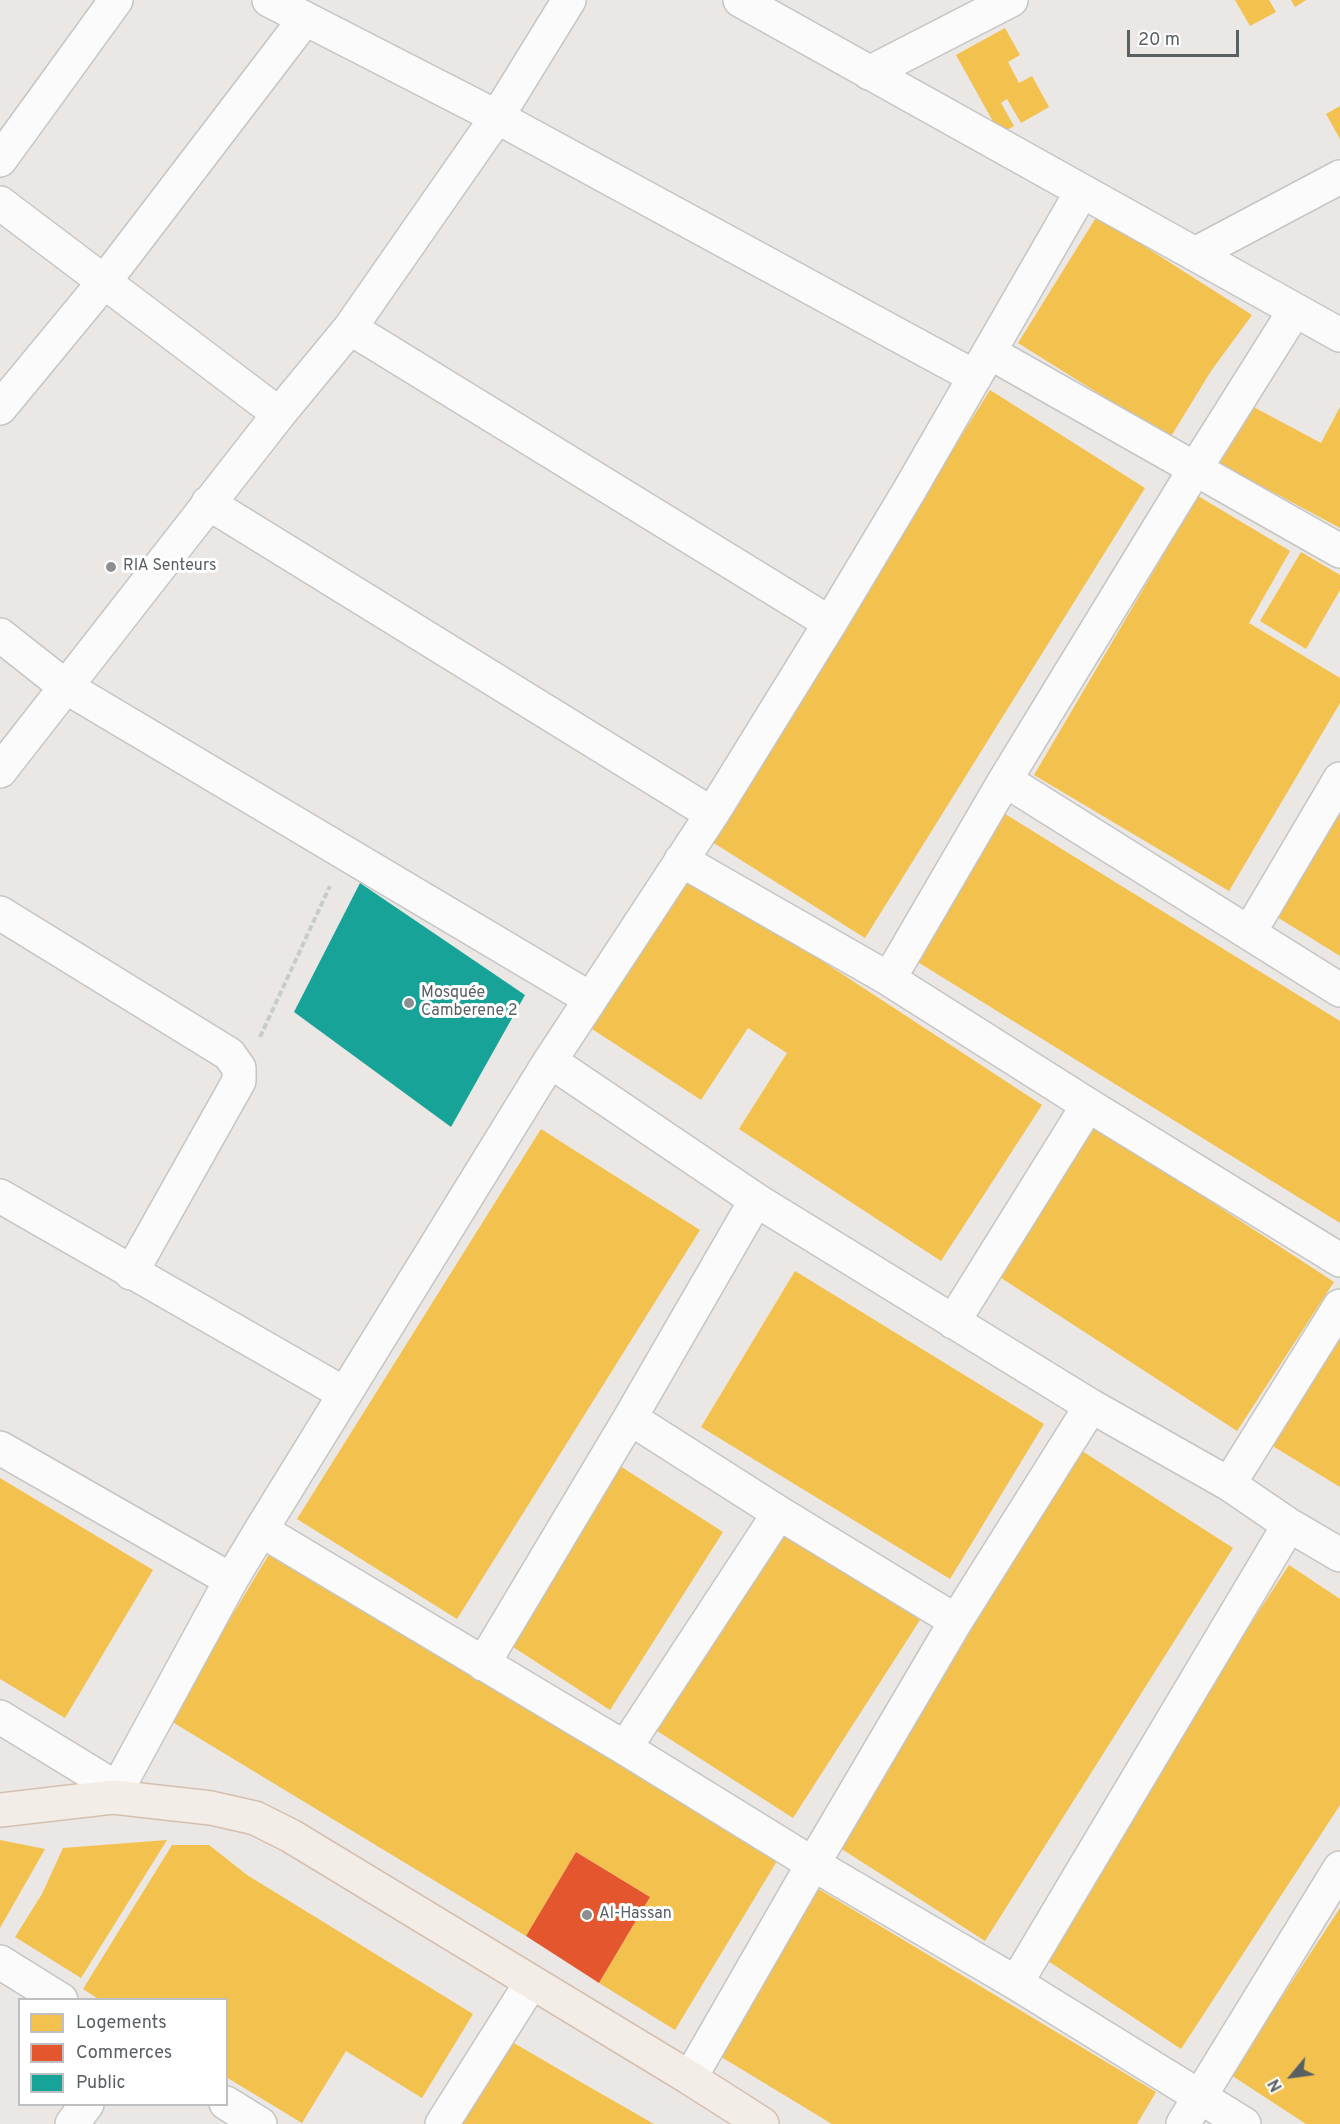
<!DOCTYPE html>
<html>
<head>
<meta charset="utf-8">
<style>
	body { margin:0 }
	#map { position:relative; width:1340px; height:2124px; overflow:hidden; background:#eae7e4; font-family:Overpass,sans-serif }
	canvas { display:block }
	.legend { position:absolute; left:18px; top:1998px; width:210px; height:108px; box-sizing:border-box; background:#fff; border:2px solid #bdbfc1; margin:0; padding:8px 10px; list-style:none; font-size:18px; color:#596063 }
	.legend li { display:flex; align-items:center; gap:12px; height:30px }
	.legend b { width:30px; border:2px solid #bdbfc1 }
	.north { position:absolute; left:1262px; top:2046px; width:60px; height:60px; -webkit-text-stroke:4px #fff; paint-order:stroke; rotate:241deg; font-size:16px; font-weight:700; line-height:24px; text-align:center; color:#596063 }
	.north::after { content:''; display:block; margin:auto; width:21px; height:27px; background:#596063; clip-path:polygon(50% 0,100% 100%,50% 72%,0 100%) }
	.scale { position:absolute; left:1127px; top:30px; width:112px; height:27px; box-sizing:border-box; border:3px solid #596063; border-top:0; padding-left:8px; font-size:18px; line-height:21px; white-space:nowrap; color:#596063; -webkit-text-stroke:4px #fff; paint-order:stroke }
</style>
</head>
<body>
<div id="map">
<canvas width="1340" height="2124"></canvas>
<ul class="legend">
<li><b style="height:16px;background:#f2c14e"></b>Logements</li>
<li><b style="height:16px;background:#e4572e"></b>Commerces</li>
<li><b style="height:16px;background:#17a398"></b>Public</li>
</ul>
<div class="north">N</div>
<div class="scale">20 m</div>
</div>
<script>
const c = document.querySelector('canvas').getContext('2d');
c.lineJoin = 'round';
function fill(path, color) { c.fillStyle = color; c.fill(path, 'evenodd'); }
const shape = rows => new Path2D(rows.map(r => 'M' + r).join(''));
function strokePath(path, color, width, dash) { c.strokeStyle = color; c.lineWidth = width; c.lineCap = dash ? 'butt' : 'round'; c.setLineDash(dash || []); c.stroke(path); }
function label(font, color, halo, rows, align = 'center') {
  c.font = font + ' Overpass,sans-serif'; c.lineWidth = 6; c.setLineDash([]); c.textBaseline = 'middle'; c.strokeStyle = halo; c.fillStyle = color; for (const [text, x, y, turn = 0] of rows) {
    c.save(); c.translate(x, y); c.rotate((+turn || 0) * Math.PI / 180); c.textAlign = isNaN(turn) ? turn : align; if (halo) c.strokeText(text, 0, 0); c.fillText(text, 0, 0); c.restore();
  }
}
const homes = shape([
	[1235,0,1269,0,1276,12,1250,26],
	[1291,0,1306,0,1295,7],
	[1005,28,1020,55,1008,62,1019,83,1032,76,1049,107,1021,123,1007,99,1001,103,1014,126,1000,134,956,55],
	[1340,106,1340,139,1326,114],
	[1097,216,1252,315,1211,371,1170,438,1018,343],
	[990,390,1145,488,865,938,709,840],
	[1246,403,1321,443,1340,407,1340,528,1215,461],
	[1198,496,1290,551,1249,623,1340,678,1340,703,1229,891,1034,775],
	[1301,552,1340,575,1340,590,1306,649,1260,621],
	[997,809,1340,1021,1340,1223,908,956],
	[1340,814,1340,956,1277,917],
	[691,875,1042,1105,941,1261,739,1129,787,1053,748,1028,701,1100,592,1029],
	[1089,1122,1334,1282,1237,1431,992,1272],
	[541,1129,700,1230,457,1619,297,1519],
	[795,1271,1044,1424,950,1579,701,1427],
	[1340,1330,1340,1487,1271,1445],
	[1082,1451,1233,1548,985,1941,834,1844],
	[620,1466,723,1532,610,1710,507,1643],
	[0,1478,153,1570,65,1718,0,1679],
	[778,1529,920,1620,793,1818,651,1727],
	[271,1551,777,1861,675,2030,599,1983,650,1897,576,1852,526,1936,169,1720],
	[1289,1565,1340,1599,1340,1805,1181,2049,1036,1953],
	[0,1840,45,1849,0,1928],
	[167,1840,81,1978,15,1937,42,1894,63,1848],
	[172,1845,209,1845,247,1875,473,2014,422,2098,346,2051,302,2123,226,2077,226,2000,100,2000,83,1989],
	[817,1888,1156,2092,1137,2124,832,2124,718,2055],
	[1340,1908,1340,2124,1306,2124,1231,2075],
	[507,2039,579,2081,654,2124,458,2124]
]);
const shops = shape([
	[576,1852,650,1897,599,1983,526,1936]
]);
const public = shape([
	[360,883,525,995,451,1127,294,1012]
]);
const path = shape([
	[260,1037,330,886]
]);
const minor = shape([
	[269,0,497,117,975,377],
	[740,0,1340,335],
	[869,73,1011,0],
	[0,160,116,0],
	[0,203,279,414],
	[1195,254,1340,177],
	[350,328,830,623],
	[989,352,1340,551],
	[0,408,104,282,305,19],
	[208,503,712,814],
	[0,635,66,687,589,998],
	[0,771,279,414,350,328,497,117,569,0],
	[1005,780,1340,990],
	[681,860,889,979,1088,1105,1340,1260],
	[0,913,229,1054,239,1068,239,1081,131,1273],
	[1249,933,1340,779],
	[889,979,1005,780,1195,469,1295,310],
	[550,1061,756,1200,1091,1406,1229,1484,1289,1525,1340,1555],
	[0,1196,345,1394],
	[953,1322,1088,1105],
	[630,1418,779,1513,956,1621],
	[0,1448,231,1580],
	[1229,1484,1340,1306],
	[261,1530,625,1748,813,1864,1016,1983,1244,2124],
	[483,1664,630,1418,756,1200],
	[0,1717,118,1789],
	[625,1748,779,1513],
	[113,1797,231,1580,261,1530,550,1061,712,814,830,623,909,491,1082,191],
	[0,1962,61,2000],
	[1016,1983,1289,1525],
	[690,2078,813,1864,956,1621,1091,1406],
	[226,2103,260,2124],
	[72,2124,87,2104],
	[442,2124,531,1983],
	[1183,2124,1340,1868]
]);
const major = shape([
	[0,1810,113,1797,211,1808,255,1818,291,1836,690,2078,762,2124]
]);
const markers = [
	[111,567,6,"#8c8f90"],
	[409,1003,6,"#8c8f90"],
	[587,1915,6,"#8c8f90"]
];
const poiNames = [
	["RIA Senteurs",123,567],
	["Mosquée",421,994],
	["Camberene 2",421,1012],
	["Al-Hassan",599,1915]
];
fill(homes, '#f2c14e');
fill(shops, '#e4572e');
fill(public, '#17a398');
strokePath(minor, '#c4c5c4', 36);
strokePath(major, '#d5c0af', 36);
strokePath(path, '#c5cdc6', 4, [6, 3]);
strokePath(minor, '#fcfbfb', 33);
strokePath(major, '#f2ede7', 33);
for (const [x, y, r, color] of markers) { const dot = new Path2D(); dot.arc(x, y, r, 0, 2 * Math.PI); c.fillStyle = color; c.fill(dot); strokePath(dot, '#fff', 2); }
label('16px', '#596063', '#fff', poiNames, 'left');
</script>
</body>
</html>
